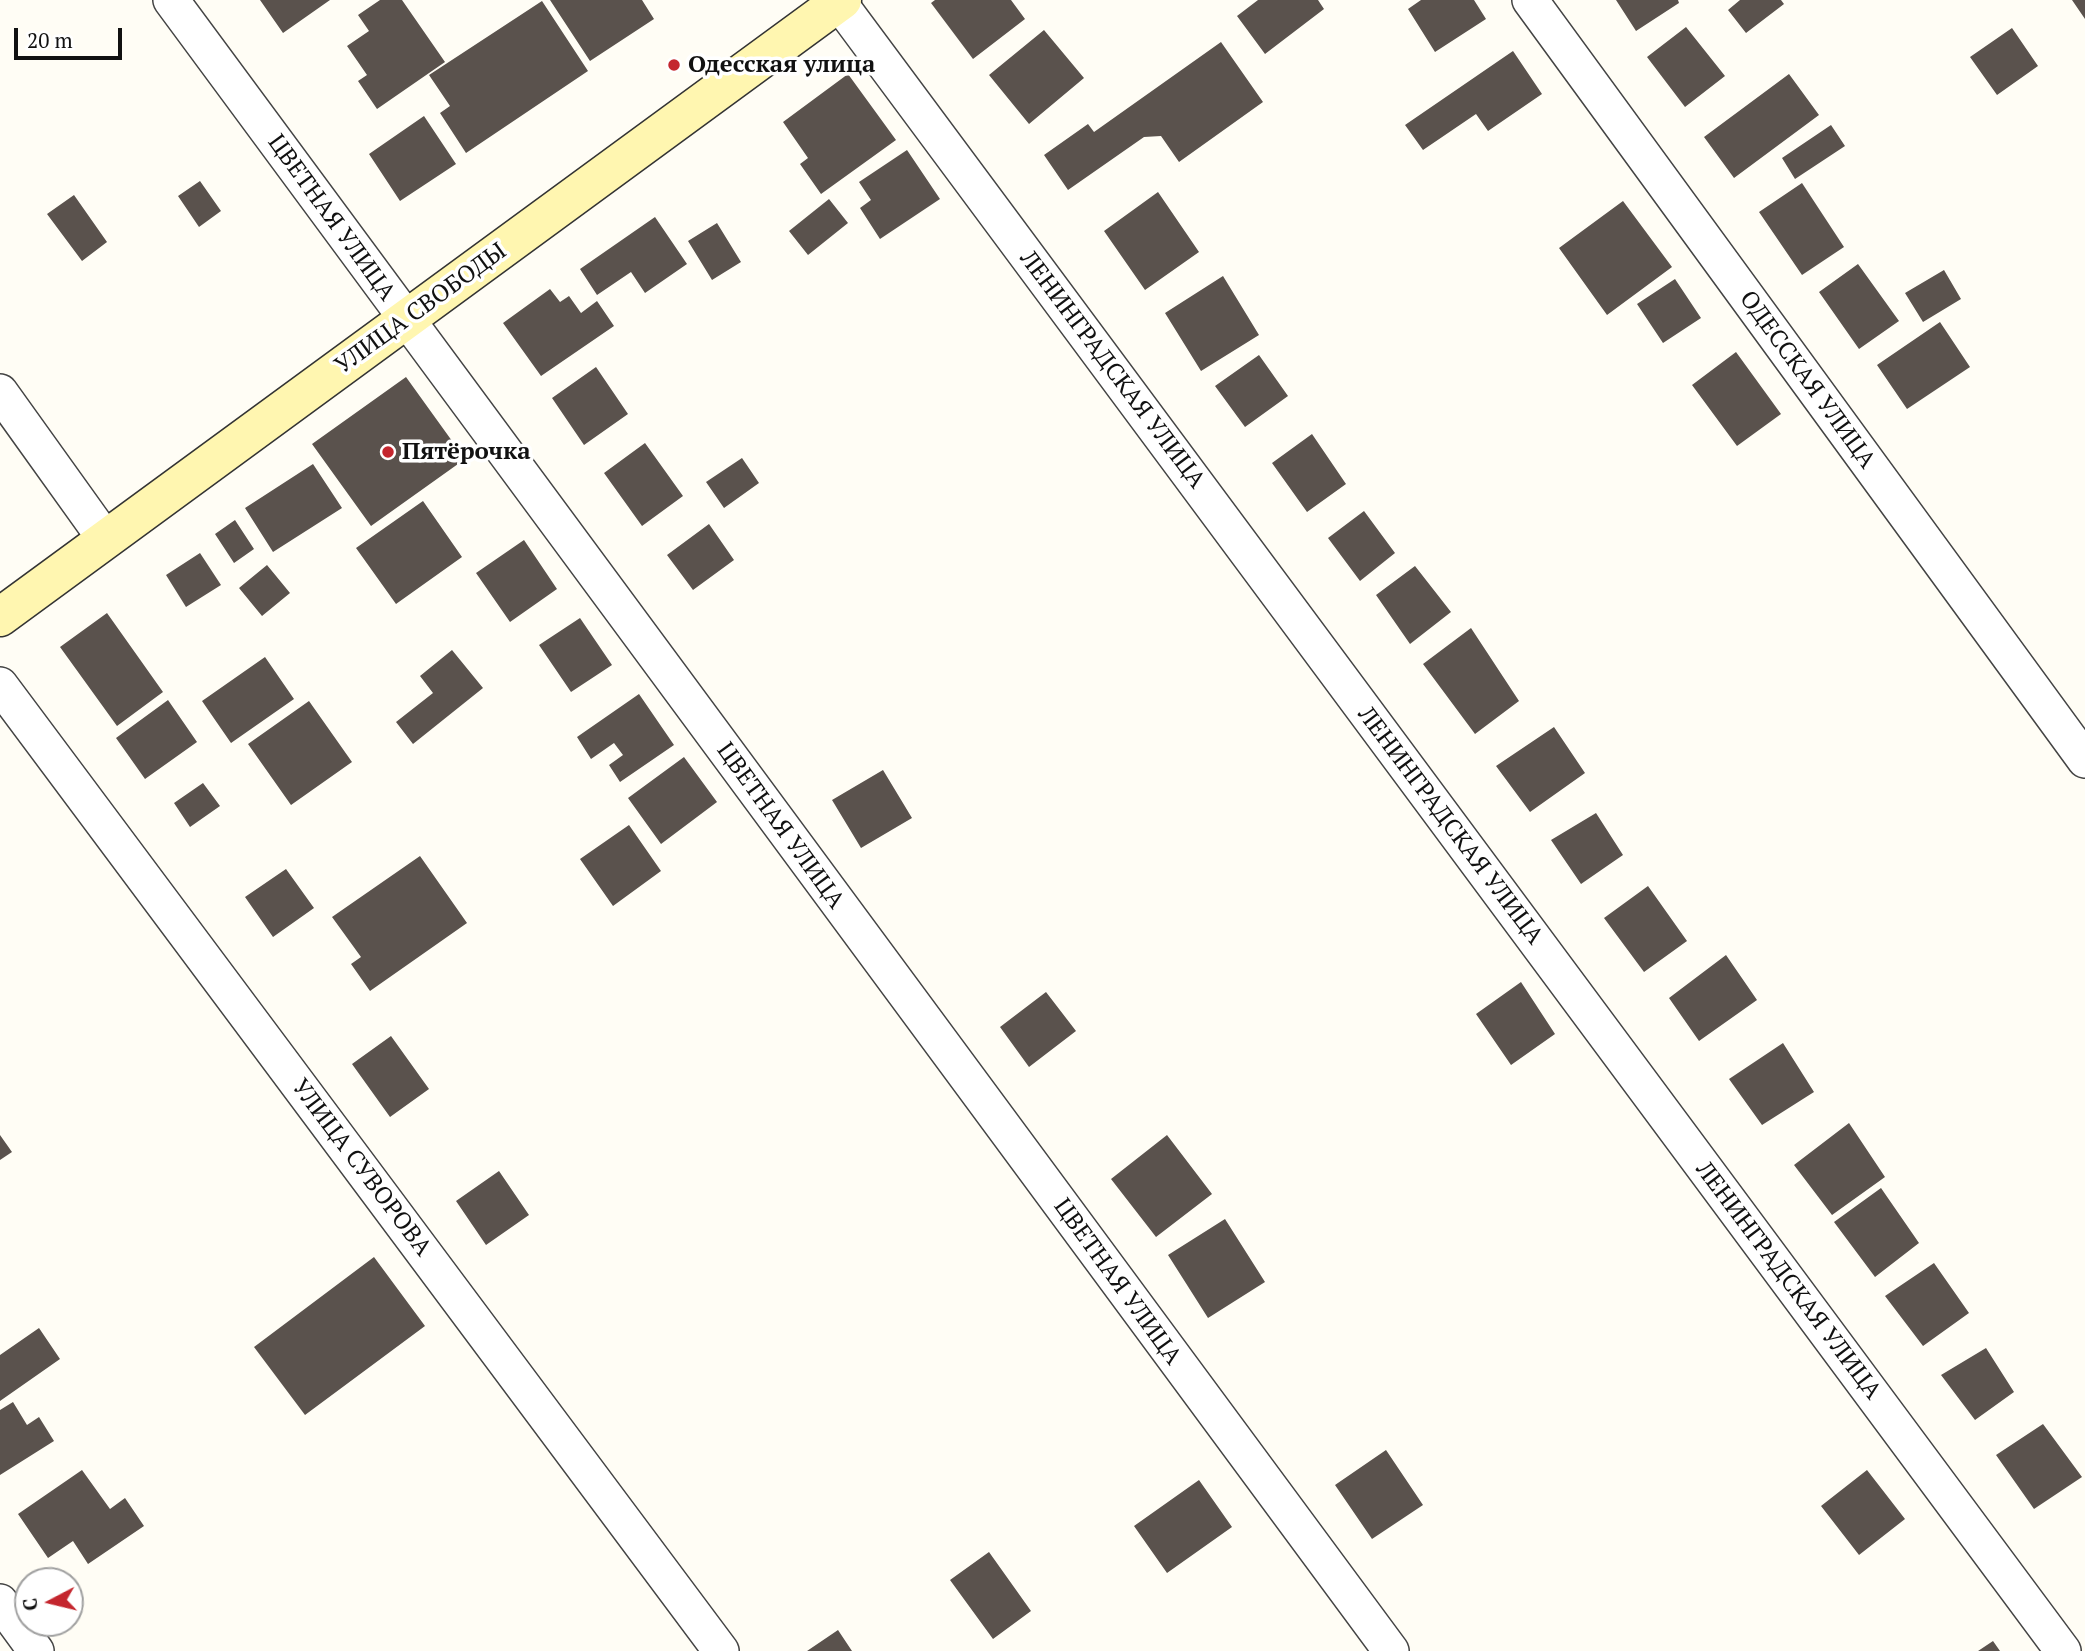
<!DOCTYPE html>
<html>
<head>
<meta charset="utf-8">
<style>
	body { margin:0 }
	#map { position:relative; width:2085px; height:1651px; overflow:hidden; background:#fffdf5; font-family:"PT Serif",serif }
	canvas { display:block }
	.north { position:absolute; left:14px; top:1567px; width:70px; height:70px; box-sizing:border-box; background:#fff; border:2px solid #a0a0a0; border-radius:50%; rotate:263deg; font-size:19px; font-weight:700; line-height:28px; text-align:center; color:#111 }
	.north::after { content:''; display:block; margin:auto; width:24px; height:32px; background:#c4262e; clip-path:polygon(50% 0,100% 100%,50% 72%,0 100%) }
	.scale { position:absolute; left:14px; top:28px; width:108px; height:32px; box-sizing:border-box; border:4px solid #111; border-top:0; padding-left:9px; font-size:21px; line-height:24px; white-space:nowrap; color:#111; -webkit-text-stroke:5px #fff; paint-order:stroke }
</style>
</head>
<body>
<div id="map">
<canvas width="2085" height="1651"></canvas>
<div class="north">С</div>
<div class="scale">20 m</div>
</div>
<script>
const c = document.querySelector('canvas').getContext('2d');
c.lineJoin = 'round';
function fill(path, color) { c.fillStyle = color; c.fill(path, 'evenodd'); }
const shape = rows => new Path2D(rows.map(r => 'M' + r).join(''));
function strokePath(path, color, width, dash) { c.strokeStyle = color; c.lineWidth = width; c.lineCap = dash ? 'butt' : 'round'; c.setLineDash(dash || []); c.stroke(path); }
function label(font, color, halo, rows, align = 'center') {
  c.font = font + ' "PT Serif",serif'; c.lineWidth = 7; c.setLineDash([]); c.textBaseline = 'middle'; c.strokeStyle = halo; c.fillStyle = color; for (const [text, x, y, turn = 0] of rows) {
    c.save(); c.translate(x, y); c.rotate((+turn || 0) * Math.PI / 180); c.textAlign = isNaN(turn) ? turn : align; if (halo) c.strokeText(text, 0, 0); c.fillText(text, 0, 0); c.restore();
  }
}
const building = shape([
	[260,0,330,0,283,33],
	[380,0,402,0,445,62,377,109,358,81,367,75,347,46,369,31,358,15],
	[550,0,642,0,654,19,590,61],
	[935,0,1011,0,1025,19,973,59,931,3],
	[1258,0,1318,0,1324,9,1265,54,1237,16],
	[1421,0,1474,0,1486,19,1435,52,1408,9],
	[1616,0,1678,0,1679,3,1636,31],
	[1740,0,1781,0,1784,4,1746,33,1728,10],
	[2072,0,2085,0,2085,19],
	[542,1,588,71,466,153,440,113,450,106,429,75],
	[1686,27,1725,76,1685,107,1647,57],
	[2012,28,2038,66,1997,95,1970,57],
	[1044,30,1084,78,1029,124,989,75],
	[1221,42,1263,102,1179,162,1161,136,1144,137,1068,190,1044,155,1088,124,1094,132],
	[1513,51,1542,94,1488,131,1476,114,1423,150,1405,125],
	[848,74,896,140,821,194,800,164,808,158,783,122],
	[1789,74,1819,115,1734,178,1704,137],
	[424,116,456,164,400,201,369,154],
	[1831,125,1845,146,1795,179,1782,158],
	[907,150,940,199,880,239,860,208,871,200,859,182],
	[200,181,221,211,199,227,178,196],
	[1802,183,1844,247,1802,275,1759,212],
	[1158,192,1199,252,1145,290,1104,231],
	[74,195,107,242,82,261,47,214],
	[829,199,848,223,808,255,789,231],
	[1623,201,1672,267,1607,315,1559,248],
	[655,217,687,264,645,293,631,272,597,295,580,269],
	[717,223,741,262,712,280,688,241],
	[1858,264,1899,321,1859,349,1819,292],
	[1944,270,1961,299,1923,322,1905,293],
	[1223,276,1259,335,1201,371,1165,313],
	[1675,279,1701,318,1663,343,1637,304],
	[550,289,560,302,569,296,581,313,597,301,614,326,541,376,503,323],
	[1940,322,1970,367,1907,409,1877,365],
	[1736,352,1781,414,1737,446,1692,385],
	[1259,355,1288,396,1245,427,1215,386],
	[596,367,628,414,584,445,552,398],
	[406,377,465,459,371,526,312,444],
	[1312,434,1346,484,1307,512,1272,463],
	[645,443,683,496,642,526,604,473],
	[742,458,759,483,724,508,706,482],
	[313,464,342,508,273,552,245,508],
	[423,501,462,557,396,604,356,548],
	[1364,511,1395,553,1360,581,1328,538],
	[235,520,254,549,234,563,215,534],
	[709,524,734,560,693,590,667,555],
	[524,540,557,589,510,622,476,573],
	[200,553,221,585,186,607,166,575],
	[267,565,290,593,262,616,239,588],
	[1415,566,1451,612,1410,644,1376,595],
	[107,613,163,692,117,726,60,647],
	[580,618,612,665,571,692,539,645],
	[1471,628,1519,701,1475,734,1423,664],
	[452,650,483,688,413,744,396,722,433,693,420,676],
	[265,657,294,699,231,743,202,701],
	[639,694,674,745,620,782,609,765,623,755,614,743,591,759,577,737],
	[168,700,197,742,145,779,116,738],
	[309,701,352,762,291,805,248,744],
	[1554,727,1585,773,1530,812,1496,766],
	[684,757,717,802,661,844,628,798],
	[883,770,912,818,861,848,832,800],
	[203,783,220,806,190,827,174,803],
	[1596,813,1623,855,1581,884,1551,840],
	[629,825,661,871,613,906,580,859],
	[420,856,467,923,370,991,351,964,361,957,332,917],
	[286,869,314,908,273,937,245,897],
	[1648,886,1687,941,1644,972,1604,918],
	[1726,955,1757,1000,1699,1041,1669,998],
	[1521,982,1555,1034,1511,1065,1476,1014],
	[1046,992,1076,1031,1029,1067,1000,1027],
	[391,1036,429,1089,390,1117,352,1064],
	[1783,1043,1814,1092,1762,1125,1729,1079],
	[1849,1123,1885,1177,1832,1215,1794,1165],
	[0,1135,12,1152,0,1160],
	[1167,1135,1212,1194,1156,1237,1111,1179],
	[499,1171,529,1215,486,1245,456,1201],
	[1881,1188,1919,1243,1875,1277,1834,1222],
	[1225,1219,1265,1282,1208,1318,1168,1255],
	[374,1257,425,1326,305,1415,254,1347],
	[1934,1263,1969,1313,1923,1346,1885,1296],
	[39,1328,60,1359,0,1401,0,1355],
	[1986,1348,2014,1392,1975,1420,1941,1375],
	[13,1402,27,1425,39,1417,54,1441,0,1475,0,1410],
	[2043,1424,2082,1477,2034,1509,1996,1455],
	[1386,1450,1423,1505,1372,1539,1335,1485],
	[82,1470,110,1509,125,1498,144,1526,88,1564,73,1541,48,1558,18,1514],
	[1867,1470,1905,1519,1859,1555,1821,1506],
	[1199,1480,1232,1527,1167,1573,1134,1526],
	[989,1552,1031,1611,993,1639,950,1580],
	[838,1630,852,1651,807,1651],
	[1993,1641,2000,1651,1978,1651]
]);
const street = shape([
	[171,0,1391,1651],
	[837,0,2063,1651],
	[1530,0,2085,760],
	[0,392,106,540],
	[0,685,721,1651],
	[0,1602,36,1651]
]);
const secondary = shape([
	[0,617,842,0]
]);
const markers = [
	[674,65,7,"#c4262e"],
	[388,452,7,"#c4262e"]
];
const poiNames = [
	["Одесская улица",688,65],
	["Пятёрочка",402,452]
];
const streetNames = [
	["ЦВЕТНАЯ УЛИЦА",331,218,54],
	["УЛИЦА СВОБОДЫ",421,309,-36],
	["ЛЕНИНГРАДСКАЯ УЛИЦА",1112,370,53],
	["ОДЕССКАЯ УЛИЦА",1807,380,54],
	["ЦВЕТНАЯ УЛИЦА",780,826,54],
	["ЛЕНИНГРАДСКАЯ УЛИЦА",1450,826,53],
	["УЛИЦА СУВОРОВА",361,1168,53],
	["ЛЕНИНГРАДСКАЯ УЛИЦА",1788,1281,53],
	["ЦВЕТНАЯ УЛИЦА",1117,1282,54]
];
fill(building, '#5a524d');
strokePath(street, '#444', 38);
strokePath(secondary, '#333', 41);
strokePath(street, '#fff', 35);
strokePath(secondary, '#fff6b0', 38);
for (const [x, y, r, color] of markers) { const dot = new Path2D(); dot.arc(x, y, r, 0, 2 * Math.PI); c.fillStyle = color; c.fill(dot); strokePath(dot, '#fff', 2.5); }
label('bold 24px', '#111', '#fff', poiNames, 'left');
label('24px', '#111', '#fff', streetNames);
</script>
</body>
</html>
